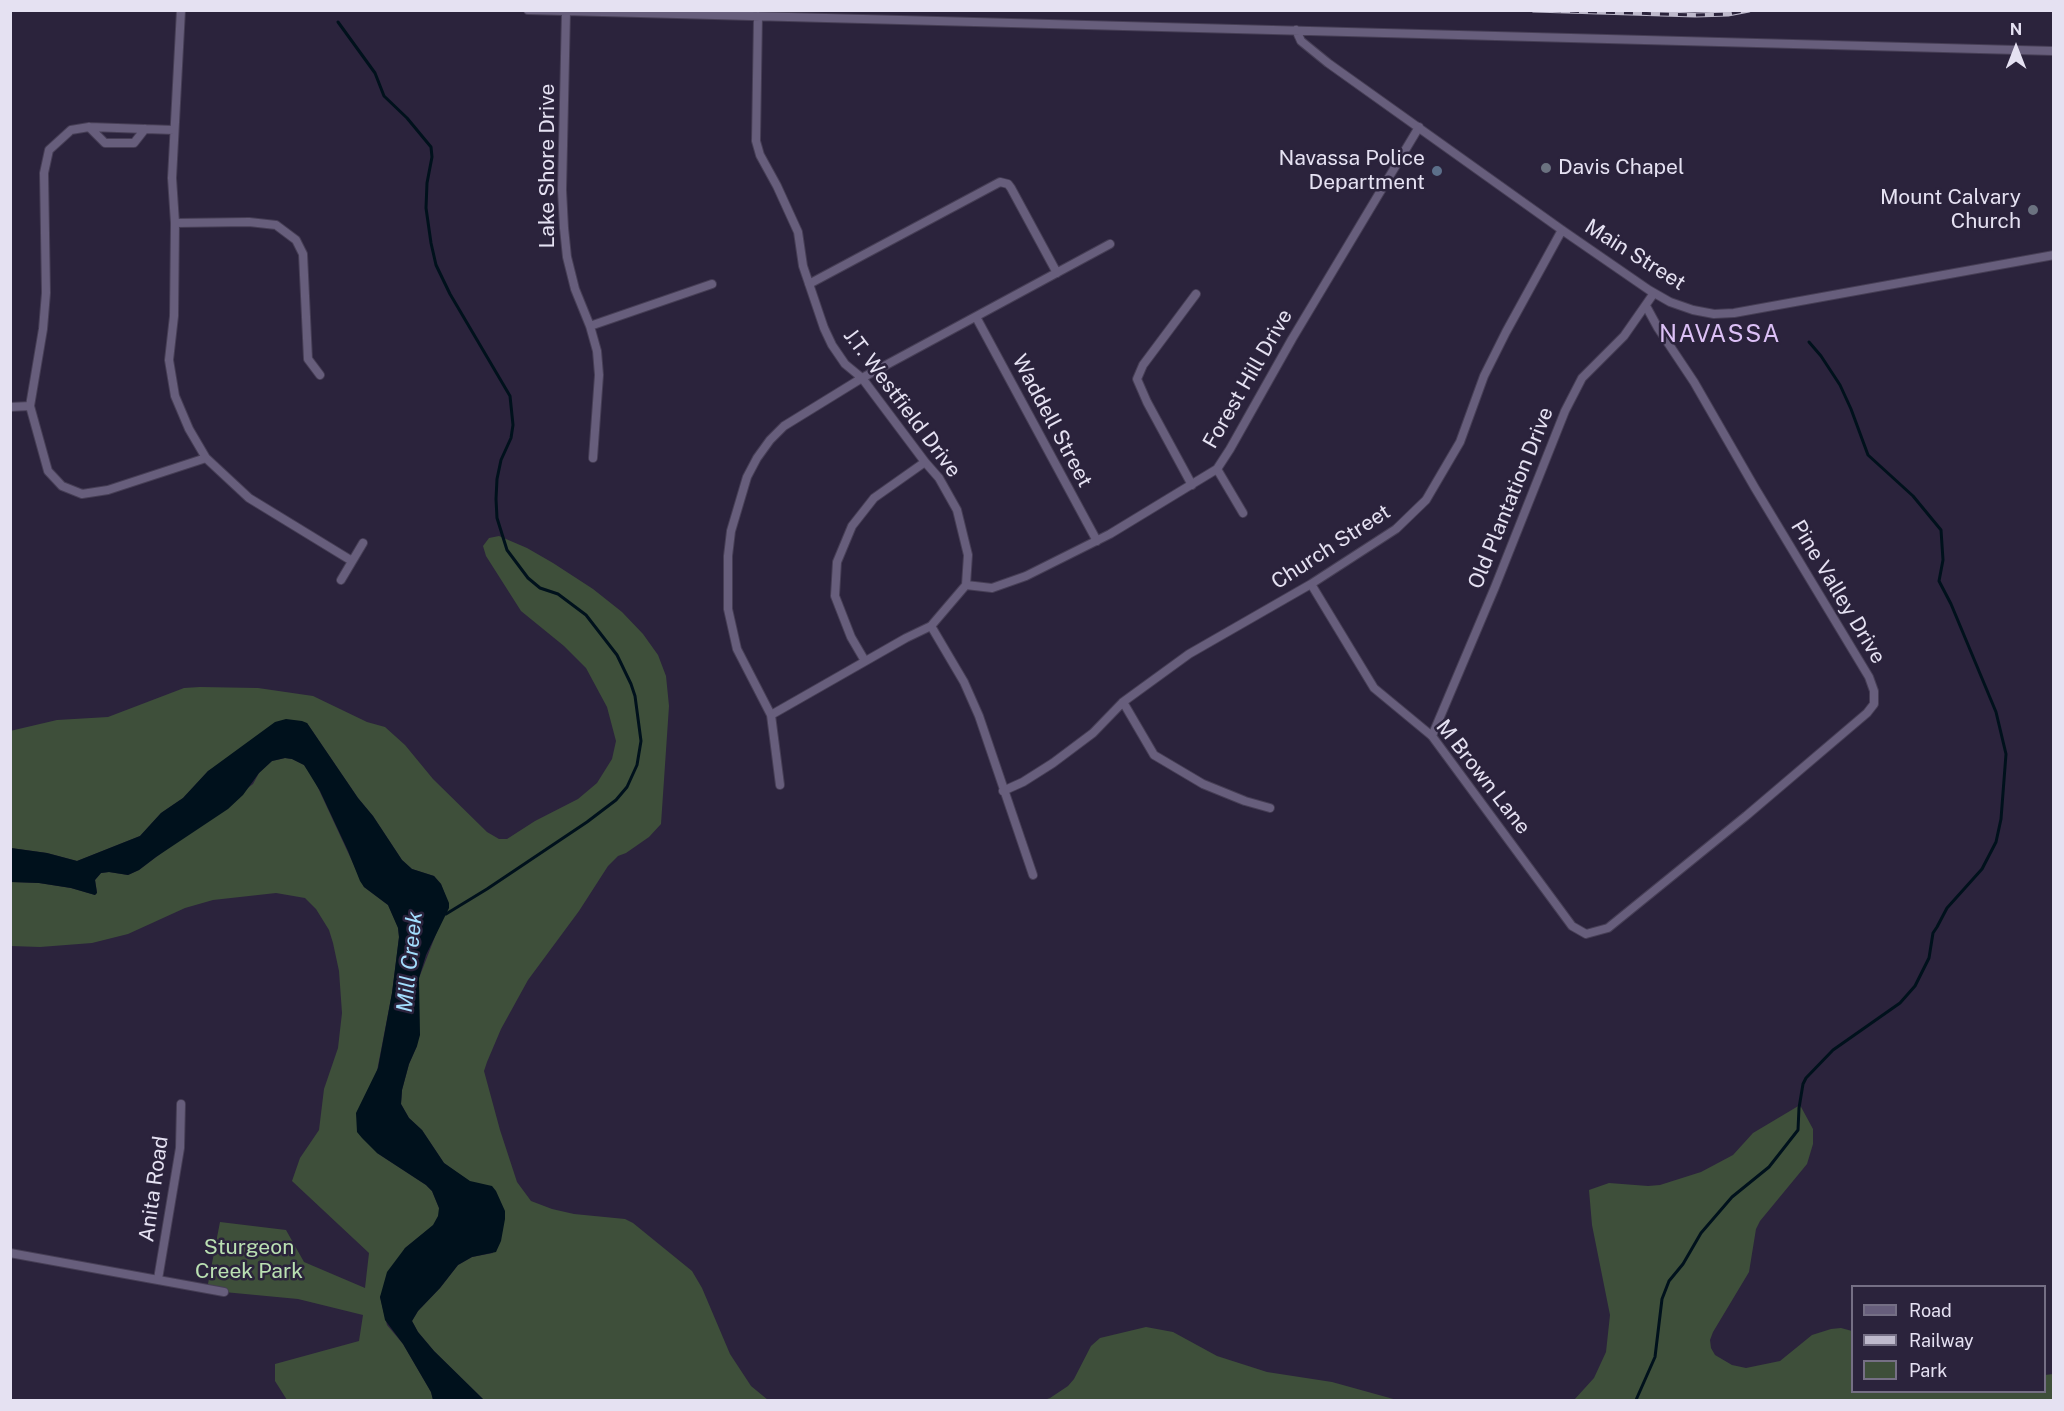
<!DOCTYPE html>
<html>
<head>
<meta charset="utf-8">
<style>
	body { margin:0 }
	#map { position:relative; width:2064px; height:1411px; overflow:hidden; background:#2b233c; font-family:"Public Sans",sans-serif }
	canvas { display:block }
	.frame { position:absolute; inset:0; border:12px solid #e5e1f2; pointer-events:none }
	.legend { position:absolute; left:1851px; top:1285px; width:195px; height:108px; box-sizing:border-box; background:#2b233c; border:2px solid #756f85; margin:0; padding:8px 10px; list-style:none; font-size:18px; color:#e5e1f2 }
	.legend li { display:flex; align-items:center; gap:12px; height:30px }
	.legend b { width:30px; border:2px solid #756f85 }
	.north { position:absolute; left:1986px; top:18px; width:60px; height:60px; -webkit-text-stroke:4px #2b233c; paint-order:stroke; rotate:0deg; font-size:16px; font-weight:700; line-height:24px; text-align:center; color:#e5e1f2 }
	.north::after { content:''; display:block; margin:auto; width:21px; height:27px; background:#e5e1f2; clip-path:polygon(50% 0,100% 100%,50% 72%,0 100%) }
</style>
</head>
<body>
<div id="map">
<canvas width="2064" height="1411"></canvas>
<div class="frame"></div>
<ul class="legend">
<li><b style="height:8px;background:#675e7c"></b>Road</li>
<li><b style="height:8px;background:#beb9cc"></b>Railway</li>
<li><b style="height:16px;background:#3e4f3a"></b>Park</li>
</ul>
<div class="north">N</div>
</div>
<script>
const c = document.querySelector('canvas').getContext('2d');
c.lineJoin = 'round';
function fill(path, color) { c.fillStyle = color; c.fill(path, 'evenodd'); }
const shape = rows => new Path2D(rows.map(r => 'M' + r).join(''));
function strokePath(path, color, width, dash) { c.strokeStyle = color; c.lineWidth = width; c.lineCap = dash ? 'butt' : 'round'; c.setLineDash(dash || []); c.stroke(path); }
function label(font, color, halo, rows, align = 'center') {
  c.font = font + ' "Public Sans",sans-serif'; c.lineWidth = 5; c.setLineDash([]); c.textBaseline = 'middle'; c.strokeStyle = halo; c.fillStyle = color; for (const [text, x, y, turn = 0] of rows) {
    c.save(); c.translate(x, y); c.rotate((+turn || 0) * Math.PI / 180); c.textAlign = isNaN(turn) ? turn : align; if (halo) c.strokeText(text, 0, 0); c.fillText(text, 0, 0); c.restore();
  }
}
const green = shape([
	[499,536,527,548,553,563,593,589,622,612,643,634,658,655,666,676,669,706,661,824,649,837,626,853,618,856,608,866,579,911,528,980,501,1029,487,1062,484,1071,500,1130,517,1182,531,1201,552,1209,574,1214,625,1219,633,1223,692,1271,702,1288,730,1354,751,1386,768,1400,484,1400,434,1351,418,1332,412,1321,418,1311,440,1288,458,1265,472,1257,493,1253,492,1187,470,1182,444,1163,422,1130,409,1118,401,1104,402,1090,409,1064,417,1046,419,978,448,903,441,884,434,876,412,869,402,860,373,816,358,798,307,723,208,771,183,798,161,813,140,836,77,861,47,853,11,848,10,731,57,720,108,717,184,688,200,687,258,688,313,696,367,722,385,727,405,745,433,779,487,832,499,839,507,839,535,821,578,799,597,783,612,759,616,741,607,707,586,668,564,646,521,611,486,556,483,546,489,538],
	[285,758,292,759,304,765,313,777,364,887,388,905,398,927,399,937,392,993,376,1076,377,1153,426,1185,432,1191,439,1208,439,1216,434,1225,405,1248,380,1297,387,1325,403,1344,431,1392,433,1400,287,1400,275,1381,275,1364,359,1341,363,1315,298,1299,224,1292,207,1289,220,1222,286,1230,304,1262,365,1288,369,1253,292,1181,300,1158,319,1130,324,1089,338,1048,342,1013,339,971,333,943,329,930,316,909,305,898,276,893,213,900,185,908,128,934,92,943,40,947,11,946,11,882,39,883,71,888,95,895,97,892,95,880,101,873,109,872,128,875,139,870,253,784,259,773,272,761],
	[1800,1105,1813,1129,1813,1144,1807,1164,1760,1221,1756,1229,1749,1272,1713,1332,1710,1340,1711,1348,1715,1355,1732,1365,1746,1368,1780,1361,1812,1335,1831,1329,1841,1328,1852,1331,1852,1392,2044,1392,2045,1375,2053,1374,2053,1400,1574,1400,1594,1378,1606,1352,1610,1315,1592,1225,1589,1190,1609,1183,1648,1186,1660,1185,1701,1172,1733,1155,1753,1133],
	[1146,1327,1173,1332,1217,1356,1267,1372,1332,1382,1397,1400,1044,1400,1050,1398,1068,1386,1074,1379,1091,1346,1100,1338]
]);
const water = shape([
	[286,719,302,721,307,723,358,798,373,816,402,860,412,869,434,876,441,884,449,903,449,908,426,955,419,978,420,1035,417,1046,409,1064,402,1090,401,1104,409,1118,422,1130,444,1163,470,1181,492,1186,496,1191,505,1211,505,1219,501,1241,496,1252,472,1257,458,1265,440,1288,418,1311,412,1321,418,1332,434,1351,484,1400,433,1400,431,1392,403,1344,385,1320,380,1297,387,1272,405,1248,433,1225,438,1216,439,1208,432,1191,426,1185,377,1153,362,1138,357,1132,356,1113,378,1068,392,993,399,937,398,928,388,905,364,887,360,881,348,851,320,791,304,765,292,759,285,758,272,761,259,773,243,795,228,809,156,857,139,870,128,875,109,872,101,873,95,880,97,893,95,895,71,888,39,883,11,882,11,848,47,853,77,861,140,836,161,813,183,798,208,771,275,722]
]);
const stream = shape([
	[338,22,375,73,384,96,407,118,431,147,432,157,427,183,426,208,431,243,436,265,450,294,510,396,513,425,511,438,501,460,497,479,496,499,497,518,507,550,528,578,540,588,558,594,586,615,617,655,631,684,635,696,641,741,637,765,627,787,616,800,587,822,487,889,446,914,443,913],
	[1636,1400,1655,1357,1662,1299,1669,1281,1683,1264,1701,1233,1732,1197,1769,1167,1798,1130,1799,1108,1803,1084,1806,1078,1833,1050,1900,1003,1915,986,1929,958,1933,933,1937,927,1947,908,1982,869,1996,842,2001,819,2006,754,1996,712,1951,604,1939,581,1943,560,1941,530,1913,496,1868,455,1851,409,1840,385,1821,356,1809,342]
]);
const minor = shape([
	[181,10,172,178,175,223,174,316,169,360,175,396,189,429,206,458,249,498,352,561],
	[528,10,2054,51],
	[566,12,562,190,564,228,567,257,575,289,590,326,597,351,599,375,593,458],
	[758,16,756,141,760,155,777,186,798,232,803,266,824,328,832,345,845,364,862,378,925,462,939,478,957,510,968,555,966,585,931,626,906,638,771,715],
	[1296,30,1301,41,1328,63,1562,230,1649,290,1670,302,1693,310,1714,314,1734,313,2054,255],
	[89,127,105,143,134,143,145,129],
	[174,130,89,127,71,130,49,150,44,173,46,293,43,329,30,406,48,471,62,486,82,494,108,490,206,458],
	[175,223,249,222,276,225,296,240,303,254,308,359,320,375],
	[809,284,1000,182,1008,184,1011,188,1057,273],
	[976,317,1097,541],
	[590,326,712,284],
	[10,407,30,406],
	[1217,469,1243,513],
	[1192,485,1147,402,1137,379,1143,365,1196,294],
	[341,580,363,543],
	[1311,584,1374,688,1432,736,1572,926,1586,934,1608,928,1746,816,1867,713,1874,704,1874,691,1869,677,1755,488,1694,382,1658,328,1646,306],
	[966,585,992,588,1026,576,1110,534,1217,469,1230,449,1292,339,1419,127],
	[931,626,964,682,979,716,1033,875],
	[865,661,851,637,835,596,837,562,852,526,874,498,925,462],
	[1123,702,1154,755,1203,784,1245,801,1270,808],
	[1432,736,1495,587,1565,411,1582,378,1624,336,1654,293],
	[780,785,771,715,737,649,728,609,728,556,731,531,747,477,757,458,770,440,784,426,862,378,1110,244],
	[1003,791,1023,782,1053,763,1093,733,1123,702,1189,654,1311,584,1396,529,1426,500,1460,442,1484,376,1506,332,1562,230],
	[10,1253,224,1292],
	[158,1279,180,1148,181,1104]
]);
const rail = shape([
	[1534,10,1695,15,1728,14,1749,10]
]);
const markers = [
	[1546,168,6,"#6b7280"],
	[1437,171,6,"#5c6f8a"],
	[2033,210,6,"#6b7280"]
];
const poiNames = [
	["Navassa Police",1425,159],
	["Department",1425,183],
	["Davis Chapel",1558,168,"left"],
	["Mount Calvary",2021,198],
	["Church",2021,222]
];
const streetNames = [
	["Lake Shore Drive",548,166,-90],
	["Main Street",1635,255,32],
	["Forest Hill Drive",1248,379,-60],
	["J.T. Westfield Drive",902,403,53],
	["Waddell Street",1052,421,62],
	["Old Plantation Drive",1511,498,-68],
	["Church Street",1331,547,-33],
	["Pine Valley Drive",1838,592,59],
	["M Brown Lane",1483,777,52],
	["Anita Road",154,1189,-82]
];
const parkNames = [
	["Sturgeon",249,1248],
	["Creek Park",249,1272]
];
const waterNames = [
	["Mill Creek",410,962,-84]
];
const quarterNames = [
	["NAVASSA",1720,335]
];
fill(green, '#3e4f3a');
fill(water, '#00111c');
strokePath(stream, '#00111c', 3);
strokePath(minor, '#463e55', 10);
strokePath(minor, '#675e7c', 8);
strokePath(rail, '#beb9cc', 5);
strokePath(rail, '#2b233c', 3, [9]);
for (const [x, y, r, color] of markers) { const dot = new Path2D(); dot.arc(x, y, r, 0, 2 * Math.PI); c.fillStyle = color; c.fill(dot); strokePath(dot, '#2b233c', 2); }
label('21px', '#e5e1f2', '#2b233c', poiNames, 'right');
label('21px', '#e5e1f2', '#2b233c', streetNames);
label('21px', '#bae0b2', '#2b233c', parkNames);
label('italic 22px', '#a3defe', '#2b233c', waterNames);
c.letterSpacing = '1.5px';
label('24px', '#dcc0f6', '#2b233c', quarterNames);
c.letterSpacing = '0px';
</script>
</body>
</html>
